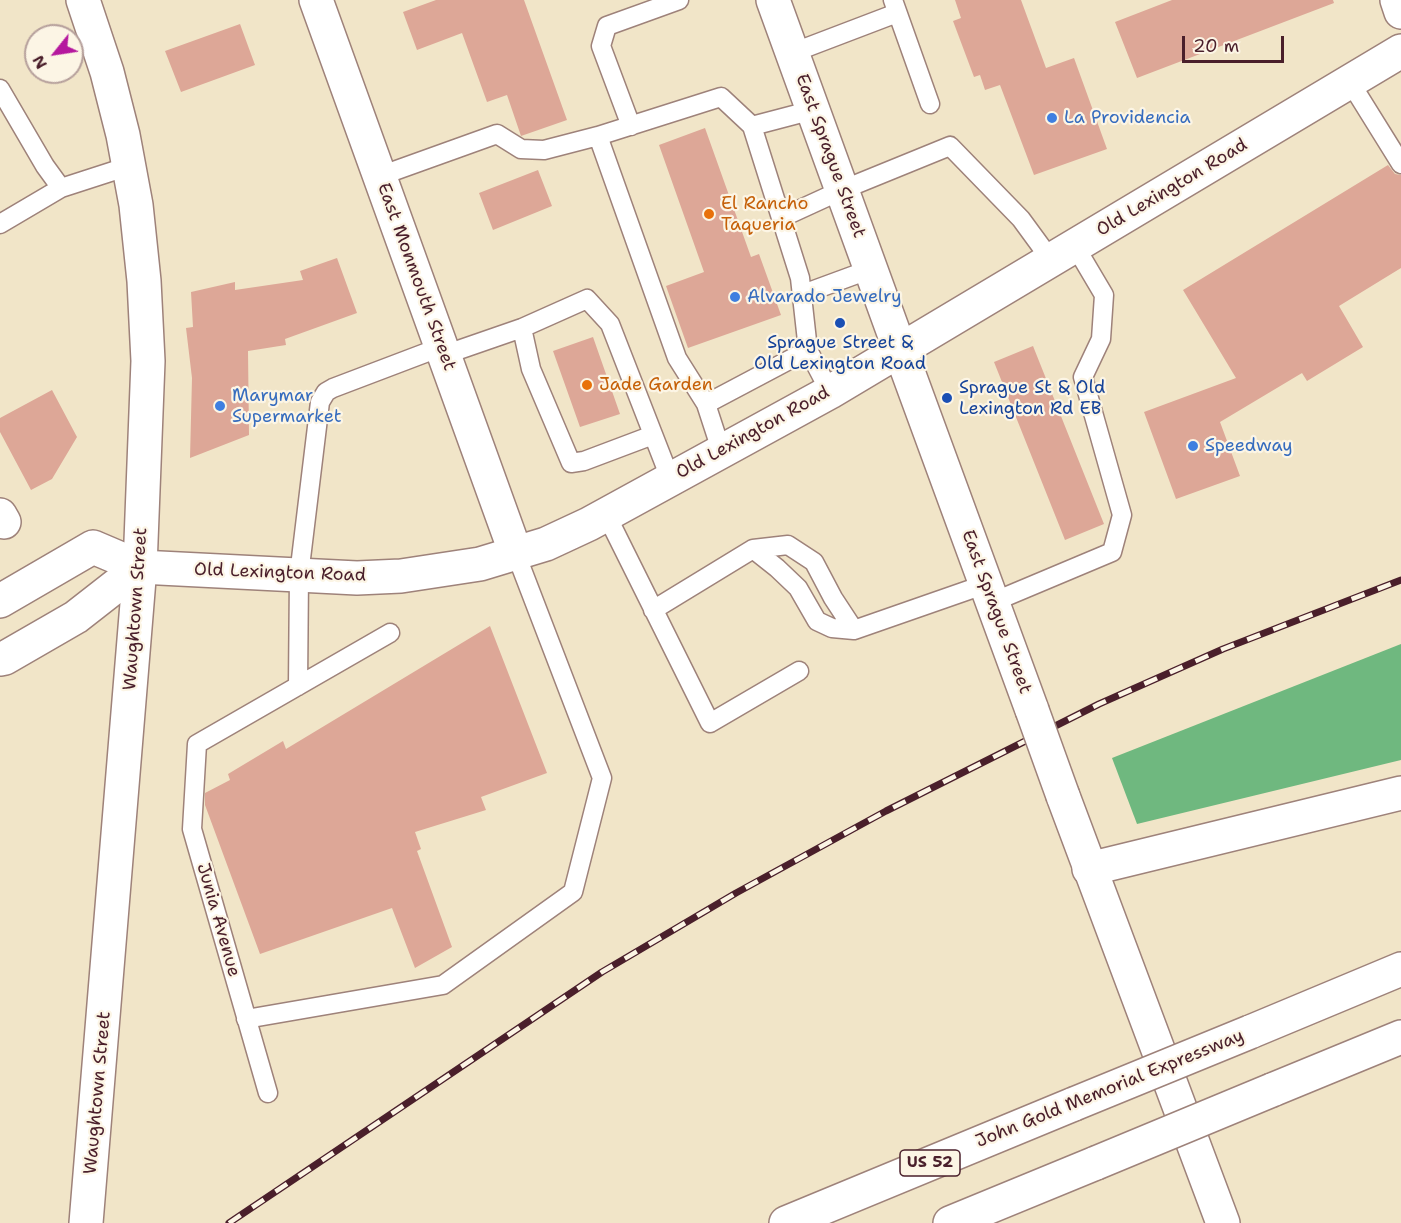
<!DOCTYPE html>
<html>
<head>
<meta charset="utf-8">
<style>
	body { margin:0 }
	#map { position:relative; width:1401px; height:1223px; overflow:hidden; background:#f1e5c8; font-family:"Shantell Sans",sans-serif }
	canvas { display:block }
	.north { position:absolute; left:24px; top:24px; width:60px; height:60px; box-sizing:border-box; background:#fcf5e5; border:2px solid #b59f9b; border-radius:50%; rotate:240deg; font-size:16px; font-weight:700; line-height:24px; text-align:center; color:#4a1f2b }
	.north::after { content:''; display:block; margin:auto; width:21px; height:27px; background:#b5179e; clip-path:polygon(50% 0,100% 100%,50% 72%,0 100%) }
	.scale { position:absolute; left:1182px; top:36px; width:102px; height:27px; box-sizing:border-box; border:3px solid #4a1f2b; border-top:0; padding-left:8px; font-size:18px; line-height:21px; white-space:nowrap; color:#4a1f2b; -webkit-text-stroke:4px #fcf5e5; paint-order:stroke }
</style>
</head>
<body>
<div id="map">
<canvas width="1401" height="1223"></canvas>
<div class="north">N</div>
<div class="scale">20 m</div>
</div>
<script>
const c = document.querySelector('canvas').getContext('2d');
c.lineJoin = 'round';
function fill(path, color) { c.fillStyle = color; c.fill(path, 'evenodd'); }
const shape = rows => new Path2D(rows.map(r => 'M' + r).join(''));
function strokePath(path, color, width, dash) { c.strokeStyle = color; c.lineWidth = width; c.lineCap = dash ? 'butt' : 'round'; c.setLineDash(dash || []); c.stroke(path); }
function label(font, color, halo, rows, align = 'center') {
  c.font = font + ' "Shantell Sans",sans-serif'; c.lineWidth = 4.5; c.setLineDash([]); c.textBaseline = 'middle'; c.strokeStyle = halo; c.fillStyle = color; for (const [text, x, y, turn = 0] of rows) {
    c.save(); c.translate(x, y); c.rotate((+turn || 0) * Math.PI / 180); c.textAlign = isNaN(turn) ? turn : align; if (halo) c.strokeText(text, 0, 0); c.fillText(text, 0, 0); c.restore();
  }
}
const forest = shape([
	[1401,644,1401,760,1137,824,1112,758]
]);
const building = shape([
	[436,0,524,0,567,120,521,136,507,95,487,102,462,33,417,50,403,12],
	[955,0,1021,0,1046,68,1074,58,1107,149,1034,175,1000,85,985,90,980,75,974,77,953,21,961,18],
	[1172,0,1333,0,1334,3,1137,78,1115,22],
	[240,24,255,65,181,92,165,51],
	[705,128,751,257,759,254,781,315,688,348,666,286,704,272,659,145],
	[1388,165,1395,174,1401,175,1401,268,1339,306,1363,347,1307,381,1302,373,1220,422,1240,476,1176,499,1144,412,1236,378,1183,290],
	[538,170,552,206,493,230,479,193],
	[337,258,357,313,285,339,286,345,248,351,249,435,190,458,192,378,186,328,193,327,191,292,235,282,235,290,303,280,300,271],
	[593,337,620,414,580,427,553,351],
	[1033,346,1104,524,1065,540,994,362],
	[52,390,77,437,52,479,31,490,0,432,0,418],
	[490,626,547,773,481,797,486,810,415,832,421,849,417,851,452,947,415,968,392,908,260,954,205,805,205,793,230,780,228,774,283,741,286,749]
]);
const service = shape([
	[893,0,930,104],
	[792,53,897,13],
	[1350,82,1401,164],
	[0,89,45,166,61,188,129,166],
	[631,126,601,46,607,26,679,0],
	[752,126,800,278,808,350],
	[380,176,497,134,521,149,544,150,598,136],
	[781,218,842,190,950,146,1021,219,1051,260],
	[0,224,61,188],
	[803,294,871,269],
	[522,328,531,369,571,463,584,461,653,435],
	[444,355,522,328,587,299,610,324,670,478],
	[706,404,808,350,830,392],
	[721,450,706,404,677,358,598,136,721,97,752,126,813,110],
	[606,514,710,723,799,671],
	[753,549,777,568,798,588,817,621,832,628,854,630],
	[993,602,1112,552,1122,515,1083,377,1101,339,1104,295,1075,246],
	[653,610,753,549,788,545,814,562,833,598,854,630,986,584],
	[298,686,299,575,320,402,326,392,333,388,441,347],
	[246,1019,443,985,573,892,602,778,516,554],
	[268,1093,192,829,197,744,390,633]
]);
const minor = shape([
	[316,0,516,554],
	[1397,0,1401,12],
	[0,515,4,522],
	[0,601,93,547,140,567,76,617,5,658,0,659]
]);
const tertiary = shape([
	[773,0,900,350]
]);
const secondary = shape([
	[900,350,1032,710],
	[140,567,357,578,401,576,480,564,546,544,589,524,830,392,1401,51],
	[1063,796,1223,1223]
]);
const primary = shape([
	[83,0,107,72,123,135,136,205,144,281,148,361,140,567,86,1223]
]);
const motorway = shape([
	[1089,869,1401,793],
	[1250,1032,1401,969],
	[1272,1090,1401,1037],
	[786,1223,1074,1104],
	[950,1223,1096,1163]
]);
const rail = shape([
	[229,1223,602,972,736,893,886,811,1099,704,1223,649,1401,580]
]);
const secondaryBridge = shape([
	[1032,710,1063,796]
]);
const motorwayBridge = shape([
	[1074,1104,1250,1032],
	[1096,1163,1272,1090]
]);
const markers = [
	[1052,118,6,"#3f7fe0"],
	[709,214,6,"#e8710a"],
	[735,297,6,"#3f7fe0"],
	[840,323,6,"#1a4fb4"],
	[587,385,6,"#e8710a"],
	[947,398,6,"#1a4fb4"],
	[220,406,6,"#3f7fe0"],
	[1193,446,6,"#3f7fe0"]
];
const shields = [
	[930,1163,60]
];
const shieldNames = [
	["US 52",930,1163]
];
const shopNames = [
	["La Providencia",1064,118],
	["Alvarado Jewelry",747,297],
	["Marymar",232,396],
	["Supermarket",232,417],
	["Speedway",1205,446]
];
const streetNames = [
	["East Sprague Street",830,156,70],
	["Old Lexington Road",1172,188,-31],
	["East Monmouth Street",416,277,70],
	["Old Lexington Road",753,433,-29],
	["Old Lexington Road",280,573,2],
	["Waughtown Street",136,609,-86],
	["East Sprague Street",996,612,70],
	["Junia Avenue",218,920,74],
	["John Gold Memorial Expressway",1110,1089,-22],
	["Waughtown Street",98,1093,-85]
];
const foodNames = [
	["El Rancho",721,204],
	["Taqueria",721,225],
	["Jade Garden",599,385]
];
const transitNames = [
	["Sprague Street &",840,343],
	["Old Lexington Road",840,364],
	["Sprague St & Old",959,388,"left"],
	["Lexington Rd EB",959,409,"left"]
];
fill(forest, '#6fb87f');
fill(building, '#dda797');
strokePath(service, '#9e827a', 21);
strokePath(minor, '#9e827a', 36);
strokePath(tertiary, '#9e827a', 36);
strokePath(secondary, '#9e827a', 36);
strokePath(primary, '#9e827a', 36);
strokePath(motorway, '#9e827a', 36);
strokePath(service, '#fff', 18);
strokePath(minor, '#fff', 33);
strokePath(tertiary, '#fff', 33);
strokePath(secondary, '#fff', 33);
strokePath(primary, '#fff', 33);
strokePath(motorway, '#fff', 33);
strokePath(rail, '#4a1f2b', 7);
strokePath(rail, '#fcf5e5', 4.5, [14]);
strokePath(secondaryBridge, '#9e827a', 36, []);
strokePath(motorwayBridge, '#9e827a', 36, []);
strokePath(secondaryBridge, '#fff', 33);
strokePath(motorwayBridge, '#fff', 33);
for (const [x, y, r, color] of markers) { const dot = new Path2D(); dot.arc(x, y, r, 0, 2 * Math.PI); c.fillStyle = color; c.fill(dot); strokePath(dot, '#fcf5e5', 2); }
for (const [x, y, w] of shields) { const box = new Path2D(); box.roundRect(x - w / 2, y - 13, w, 26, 4.5); c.fillStyle = '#fcf5e5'; c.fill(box); strokePath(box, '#4a1f2b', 1.5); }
label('bold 16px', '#4a1f2b', null, shieldNames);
label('18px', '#366cbe', '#fcf5e5', shopNames, 'left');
label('18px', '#4a1f2b', '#fcf5e5', streetNames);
label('18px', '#c56008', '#fcf5e5', foodNames, 'left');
label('18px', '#164399', '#fcf5e5', transitNames);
</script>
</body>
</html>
